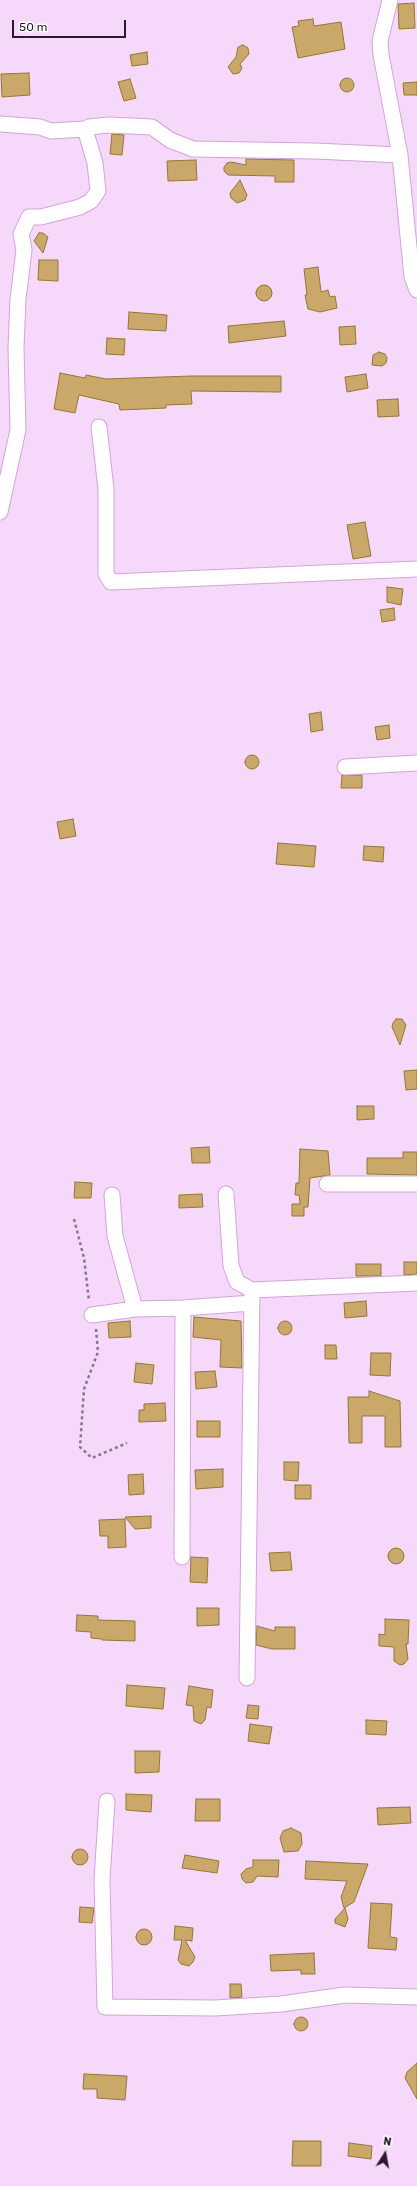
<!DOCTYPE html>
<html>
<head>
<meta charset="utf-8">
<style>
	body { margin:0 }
	#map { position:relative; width:417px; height:2186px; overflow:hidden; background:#f6d9fa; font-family:Rubik,sans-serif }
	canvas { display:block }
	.north { position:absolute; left:365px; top:2134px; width:40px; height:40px; -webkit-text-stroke:3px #fff; paint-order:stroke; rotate:11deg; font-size:11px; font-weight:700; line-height:16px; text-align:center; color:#2c1a2f }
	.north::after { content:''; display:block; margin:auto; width:14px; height:18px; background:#2c1a2f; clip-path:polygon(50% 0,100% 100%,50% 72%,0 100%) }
	.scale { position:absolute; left:12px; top:20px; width:114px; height:18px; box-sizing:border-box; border:2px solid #2c1a2f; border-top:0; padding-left:5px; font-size:12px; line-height:14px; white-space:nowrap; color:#2c1a2f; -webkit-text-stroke:3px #fff; paint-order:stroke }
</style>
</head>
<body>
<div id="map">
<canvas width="417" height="2186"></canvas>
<div class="north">N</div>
<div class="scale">50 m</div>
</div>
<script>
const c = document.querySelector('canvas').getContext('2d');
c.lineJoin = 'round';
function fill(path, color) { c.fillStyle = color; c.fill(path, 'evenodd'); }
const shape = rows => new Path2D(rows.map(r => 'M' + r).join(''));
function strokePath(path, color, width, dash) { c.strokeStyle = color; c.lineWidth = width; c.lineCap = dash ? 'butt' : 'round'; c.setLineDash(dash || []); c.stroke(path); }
const building = shape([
	[414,3,415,28,399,29,398,4,414,3],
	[313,19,314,26,341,22,345,49,298,58,292,27,299,26,298,21,313,19],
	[243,45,248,48,249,54,240,64,242,68,239,73,233,74,228,67,236,57,238,47,243,45],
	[147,52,148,64,132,66,130,55,147,52],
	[29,73,30,95,2,97,1,74,29,73],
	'340 85a7 7 0 1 1 14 0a7 7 0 1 1-14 0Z',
	[130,79,136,98,124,101,118,82,130,79],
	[417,82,417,95,404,95,403,83,417,82],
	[112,134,124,135,122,155,110,154,112,134],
	[246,159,294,160,294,182,275,182,275,176,228,175,224,171,224,167,227,163,231,162,246,165,246,159],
	[196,160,197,180,168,181,167,161,196,160],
	[240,180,247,195,245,200,237,203,231,198,230,193,240,180],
	[39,233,43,233,48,237,43,253,34,241,39,233],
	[39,260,58,260,58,281,38,280,39,260],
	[318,267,321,292,328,290,330,297,335,296,337,308,320,312,308,309,305,295,307,295,304,269,318,267],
	'256 293a8 8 0 1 1 16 0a8 8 0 1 1-16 0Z',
	[129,312,167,315,166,331,128,329,129,312],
	[284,321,286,336,229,343,228,326,284,321],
	[355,326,356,344,340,345,339,327,355,326],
	[107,338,125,339,124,355,106,354,107,338],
	[379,352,385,354,387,358,386,363,382,366,372,365,373,355,379,352],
	[60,373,85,378,86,375,106,379,191,376,281,376,281,392,191,391,192,404,166,405,166,408,120,410,119,404,79,395,75,413,54,409,60,373],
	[366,374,368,388,347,392,345,377,366,374],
	[398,399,399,416,378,417,377,400,398,399],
	[365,522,371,556,353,559,347,525,365,522],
	[387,587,403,589,401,605,387,602,387,587],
	[394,608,395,620,382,622,380,610,394,608],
	[321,712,323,730,311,732,309,714,321,712],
	[389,725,390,738,377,740,375,727,389,725],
	'245 762a7 7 0 1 1 14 0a7 7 0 1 1-14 0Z',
	[342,775,362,775,362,788,341,788,342,775],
	[73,819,76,836,60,839,57,822,73,819],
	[278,843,316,846,314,867,276,864,278,843],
	[364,846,384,847,383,862,363,860,364,846],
	[396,1019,402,1019,406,1025,400,1045,392,1027,393,1023,396,1019],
	[417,1070,417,1089,406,1090,404,1071,417,1070],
	[357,1106,374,1106,374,1119,357,1120,357,1106],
	[209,1147,210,1163,192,1163,191,1148,209,1147],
	[300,1149,328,1151,330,1175,310,1178,308,1207,304,1207,304,1216,292,1216,292,1204,300,1204,299,1195,295,1195,296,1183,299,1183,300,1149],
	[403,1152,417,1152,417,1175,367,1174,367,1158,403,1158,403,1152],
	[75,1182,92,1183,91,1198,74,1198,75,1182],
	[202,1194,203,1207,179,1208,179,1195,202,1194],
	[404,1262,417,1262,417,1274,404,1275,404,1262],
	[356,1264,381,1264,381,1276,356,1276,356,1264],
	[366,1301,367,1316,345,1318,344,1303,366,1301],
	[194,1317,241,1321,242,1368,220,1367,221,1340,193,1337,194,1317],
	[130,1321,131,1337,109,1338,108,1323,130,1321],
	'278 1328a7 7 0 1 1 14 0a7 7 0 1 1-14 0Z',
	[325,1345,336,1345,337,1359,325,1359,325,1345],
	[371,1353,391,1353,390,1376,370,1375,371,1353],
	[136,1363,154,1365,152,1384,134,1382,136,1363],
	[215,1371,217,1387,196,1389,195,1372,215,1371],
	[369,1391,400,1401,401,1447,385,1447,385,1416,362,1416,362,1443,349,1443,348,1397,369,1397,369,1391],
	[165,1403,166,1421,139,1422,139,1410,144,1410,144,1404,165,1403],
	[197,1421,220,1421,220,1437,197,1437,197,1421],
	[284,1462,299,1462,298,1481,284,1480,284,1462],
	[223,1469,223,1487,196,1489,195,1470,223,1469],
	[143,1474,144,1494,129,1495,128,1475,143,1474],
	[295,1485,311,1485,311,1499,295,1499,295,1485],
	[151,1516,151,1528,135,1529,125,1517,151,1516],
	[125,1519,126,1547,108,1548,108,1536,100,1536,99,1520,125,1519],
	'388 1556a8 8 0 1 1 16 0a8 8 0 1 1-16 0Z',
	[290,1552,292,1570,271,1571,269,1553,290,1552],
	[191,1557,208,1558,207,1583,190,1582,191,1557],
	[197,1608,219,1608,219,1625,197,1626,197,1608],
	[77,1615,98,1616,98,1620,135,1621,135,1641,102,1640,102,1639,91,1638,91,1632,76,1631,77,1615],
	[385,1619,409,1620,408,1644,406,1644,408,1659,404,1664,400,1665,394,1661,394,1647,379,1646,379,1634,385,1635,385,1619],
	[257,1626,275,1631,275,1627,295,1627,295,1649,272,1649,256,1645,257,1626],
	[127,1685,165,1688,163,1709,126,1706,127,1685],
	[189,1686,213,1690,211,1708,207,1707,205,1720,201,1724,194,1721,193,1706,186,1705,189,1686],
	[248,1705,259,1706,258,1719,246,1718,248,1705],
	[366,1720,387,1721,386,1735,366,1734,366,1720],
	[250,1724,272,1727,269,1744,248,1741,250,1724],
	[135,1751,160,1751,159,1772,135,1773,135,1751],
	[126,1794,152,1795,151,1812,126,1810,126,1794],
	[196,1799,220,1799,220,1821,195,1821,196,1799],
	[410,1807,411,1823,378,1825,377,1808,410,1807],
	[291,1828,301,1833,302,1844,298,1851,284,1852,280,1838,283,1831,291,1828],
	'72 1857a8 8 0 1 1 16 0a8 8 0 1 1-16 0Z',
	[185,1855,219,1861,217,1873,182,1868,185,1855],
	[253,1860,279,1860,278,1877,257,1876,253,1882,246,1883,242,1879,241,1874,246,1869,253,1867,253,1860],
	[306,1861,368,1864,354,1902,344,1908,341,1897,347,1881,305,1879,306,1861],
	[371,1903,392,1904,390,1937,397,1938,396,1950,368,1948,371,1903],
	[80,1907,94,1908,92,1923,79,1922,80,1907],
	[345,1908,348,1919,345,1927,335,1923,335,1919,345,1908],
	[175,1926,193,1928,192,1941,185,1940,195,1957,193,1962,189,1966,181,1964,178,1960,182,1940,174,1940,175,1926],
	'136 1937a8 8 0 1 1 16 0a8 8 0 1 1-16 0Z',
	[314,1953,315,1974,301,1974,301,1970,271,1971,270,1955,314,1953],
	[230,1984,241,1984,242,1997,230,1998,230,1984],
	'294 2024a7 7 0 1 1 14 0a7 7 0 1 1-14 0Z',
	[417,2063,417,2099,405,2078,407,2072,417,2063],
	[84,2074,127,2076,125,2100,97,2098,97,2089,83,2089,84,2074],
	[293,2141,321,2141,321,2166,292,2166,293,2141],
	[349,2143,372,2146,371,2159,348,2156,349,2143]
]);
const path = shape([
	[74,1219,84,1258,89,1301],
	[96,1329,98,1352,84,1389,80,1447,92,1458,127,1443]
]);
const minor = shape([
	[390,0,380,41,381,55,400,155,412,277,417,290],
	[0,124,40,127,51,131,85,129,89,127,109,125,152,127,170,140,193,149,315,151,400,155],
	[99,427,106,489,106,574,111,582,417,569],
	[0,512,18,430,16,348,18,299,24,250,21,234,29,217,41,217,80,207,91,201,98,191,95,163,85,129],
	[345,767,417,763],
	[327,1184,417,1184],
	[226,1194,231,1266,237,1282,252,1290],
	[112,1195,115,1236,135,1309,183,1308],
	[92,1315,135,1309],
	[182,1557,183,1308,252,1303],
	[247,1678,252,1290,417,1283],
	[107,1801,102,1880,105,2007,215,2008,281,2004,345,1995,417,1997]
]);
fill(building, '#c9a869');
strokePath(building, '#957637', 1);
strokePath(minor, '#d3a4d9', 17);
strokePath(path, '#8a738e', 2.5, [3, 3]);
strokePath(minor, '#fff', 15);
</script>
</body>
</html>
